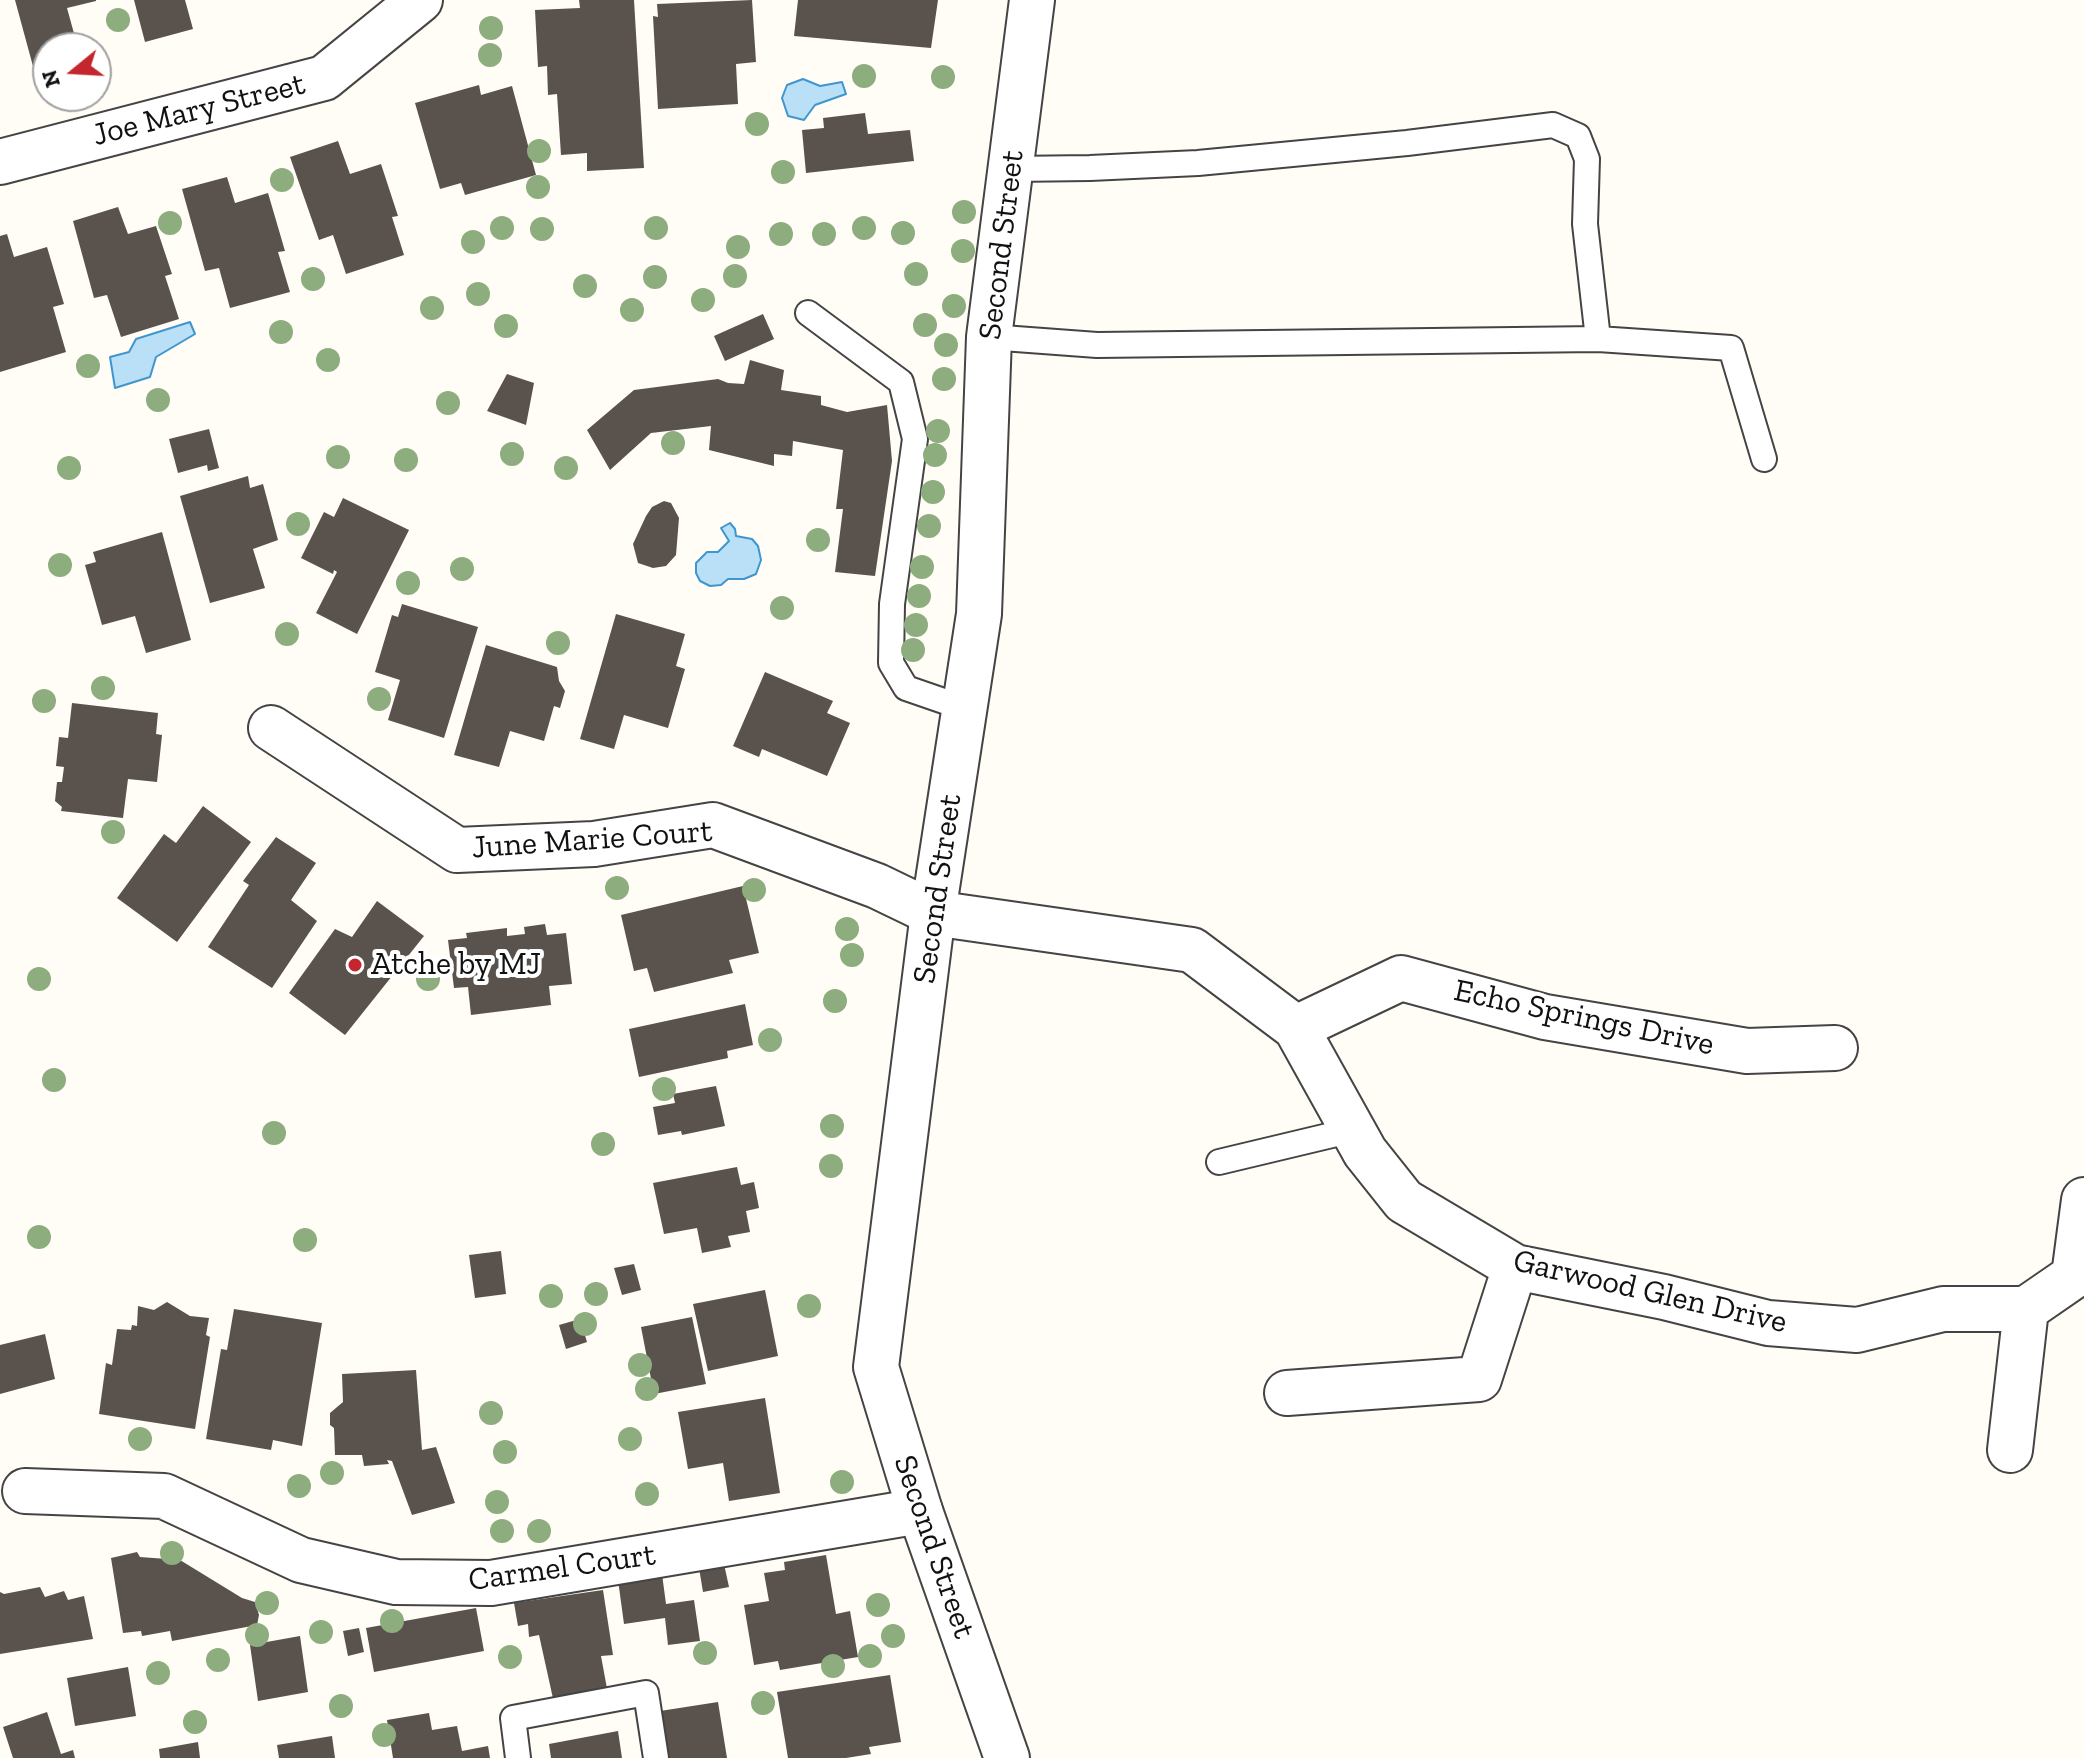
<!DOCTYPE html>
<html>
<head>
<meta charset="utf-8">
<style>
	body { margin:0 }
	#map { position:relative; width:2084px; height:1758px; overflow:hidden; background:#fffdf5; font-family:"Zilla Slab",serif }
	canvas { display:block }
	.north { position:absolute; left:32px; top:32px; width:80px; height:80px; box-sizing:border-box; background:#fff; border:2px solid #a0a0a0; border-radius:50%; rotate:252deg; font-size:22px; font-weight:700; line-height:32px; text-align:center; color:#111 }
	.north::after { content:''; display:block; margin:auto; width:28px; height:36px; background:#c4262e; clip-path:polygon(50% 0,100% 100%,50% 72%,0 100%) }
</style>
</head>
<body>
<div id="map">
<canvas width="2084" height="1758"></canvas>
<div class="north">N</div>
</div>
<script>
const c = document.querySelector('canvas').getContext('2d');
c.lineJoin = 'round';
function fill(path, color) { c.fillStyle = color; c.fill(path, 'evenodd'); }
const shape = rows => new Path2D(rows.map(r => 'M' + r).join(''));
function strokePath(path, color, width, dash) { c.strokeStyle = color; c.lineWidth = width; c.lineCap = dash ? 'butt' : 'round'; c.setLineDash(dash || []); c.stroke(path); }
function label(font, color, halo, rows, align = 'center') {
  c.font = font + ' "Zilla Slab",serif'; c.lineWidth = 8; c.setLineDash([]); c.textBaseline = 'middle'; c.strokeStyle = halo; c.fillStyle = color; for (const [text, x, y, turn = 0] of rows) {
    c.save(); c.translate(x, y); c.rotate((+turn || 0) * Math.PI / 180); c.textAlign = isNaN(turn) ? turn : align; if (halo) c.strokeText(text, 0, 0); c.fillText(text, 0, 0); c.restore();
  }
}
const water = shape([
	[803,79,820,86,842,82,846,94,815,105,804,120,788,116,782,98,787,85,803,79],
	[190,322,195,334,156,357,150,377,115,388,110,357,129,352,136,339,190,322],
	[730,523,735,529,736,536,752,539,758,546,761,560,756,574,744,579,728,579,721,585,710,586,700,581,696,573,696,563,707,552,718,552,729,541,721,528,730,523]
]);
const building = shape([
	[15,0,96,0,96,1,67,8,78,48,48,48,48,67,34,70],
	[134,0,185,0,193,29,145,42],
	[579,0,634,0,644,168,587,171,587,153,561,155,557,94,548,95,547,66,538,67,535,10,580,8],
	[752,0,756,62,736,64,738,104,658,109,653,16,658,17,657,4],
	[798,0,938,0,931,48,794,36],
	[479,85,481,95,512,86,536,175,465,195,461,183,440,189,415,103],
	[865,113,868,134,910,130,914,161,806,173,802,130,824,128,823,118],
	[338,141,350,174,381,164,398,216,392,217,404,255,346,274,333,235,319,240,290,157],
	[227,177,235,203,268,193,285,251,278,252,290,292,230,308,219,268,205,271,182,189],
	[118,207,128,234,156,226,172,274,165,276,179,319,121,337,107,295,94,298,73,221],
	[7,234,14,257,47,247,64,304,53,307,66,352,0,372,0,236],
	[763,314,774,339,725,361,714,336],
	[750,360,784,370,781,390,821,396,821,405,847,412,887,405,892,461,875,576,835,572,843,509,836,509,843,450,793,441,792,456,774,454,774,466,709,450,711,426,651,433,610,470,587,430,634,390,718,379,728,383,744,384],
	[507,374,534,383,526,425,487,411],
	[209,429,219,468,208,471,207,465,178,473,169,439],
	[248,476,250,488,263,484,278,540,253,549,265,588,210,603,180,496],
	[343,498,409,530,357,634,316,613,337,572,334,570,333,574,301,558,324,512,334,517],
	[664,501,671,503,679,518,676,555,666,566,653,568,638,563,633,544,646,516,652,507],
	[162,532,191,640,146,653,135,616,102,625,85,565,96,562,93,552],
	[402,604,478,627,444,738,388,720,400,680,375,672,392,615,398,617],
	[616,614,685,634,676,666,685,669,668,728,624,715,614,749,580,739],
	[486,645,557,667,559,681,565,691,560,708,554,706,544,741,510,731,499,767,454,755],
	[765,672,833,701,827,713,850,723,827,776,762,749,759,757,733,746],
	[72,703,158,713,156,734,162,735,157,782,128,779,123,818,61,811,62,807,55,801,57,782,62,782,64,767,56,766,59,737,68,738],
	[203,806,251,842,177,942,117,898,164,834,176,843],
	[276,837,316,863,291,900,317,921,272,988,208,947,249,885,243,881],
	[743,886,759,953,729,960,733,973,654,992,647,968,634,971,621,915],
	[377,901,424,936,345,1035,289,993,335,929,352,937],
	[545,924,547,935,566,933,572,984,549,986,551,1005,471,1015,468,987,454,988,448,940,467,938,466,933,507,928,507,936,525,934,524,927],
	[745,1004,753,1045,727,1051,728,1058,639,1077,629,1029],
	[716,1086,725,1126,682,1135,681,1131,658,1135,653,1107,675,1103,673,1094],
	[737,1167,741,1185,754,1182,759,1208,746,1211,750,1232,728,1236,731,1247,702,1253,697,1228,664,1234,653,1183],
	[501,1251,506,1294,475,1298,469,1255],
	[634,1264,641,1290,622,1295,614,1268],
	[765,1290,778,1356,708,1371,693,1304],
	[167,1302,190,1316,209,1318,206,1335,210,1337,195,1429,99,1414,106,1363,112,1365,117,1329,131,1330,132,1325,137,1326,138,1306,154,1310],
	[234,1309,322,1323,302,1446,273,1440,271,1450,206,1439,221,1349,227,1350],
	[692,1317,706,1384,654,1394,641,1327],
	[580,1319,587,1342,566,1349,559,1325],
	[45,1334,55,1379,0,1394,0,1345],
	[416,1370,422,1450,436,1447,455,1503,412,1515,392,1461,387,1460,389,1464,364,1466,362,1455,335,1455,334,1428,330,1425,330,1413,343,1402,342,1374],
	[765,1398,780,1493,729,1501,723,1463,688,1469,678,1412],
	[137,1552,140,1557,180,1560,242,1598,255,1602,259,1615,257,1625,172,1641,170,1631,142,1636,141,1631,123,1633,111,1558],
	[826,1555,836,1614,850,1611,858,1657,780,1670,778,1661,754,1665,744,1605,769,1601,764,1573,785,1570,784,1562],
	[724,1564,729,1587,703,1592,699,1568],
	[662,1574,666,1604,694,1600,700,1641,668,1645,665,1618,624,1624,618,1580],
	[40,1587,45,1597,64,1591,68,1600,84,1596,93,1639,0,1654,0,1592,4,1594],
	[603,1590,613,1655,601,1656,608,1694,554,1703,539,1635,529,1637,528,1624,518,1626,514,1603],
	[476,1608,484,1651,374,1672,366,1628],
	[359,1628,364,1652,348,1656,343,1631],
	[300,1636,308,1692,258,1701,250,1645],
	[128,1667,136,1716,75,1726,67,1678],
	[890,1675,901,1742,869,1747,871,1754,846,1758,788,1758,777,1692],
	[718,1702,727,1758,669,1758,660,1711],
	[47,1712,61,1754,73,1750,75,1758,13,1758,3,1727],
	[429,1713,432,1730,457,1726,462,1751,488,1746,490,1758,393,1758,387,1720],
	[618,1731,622,1758,551,1758,549,1744],
	[332,1736,335,1758,279,1758,277,1745],
	[198,1742,200,1758,160,1758,159,1749]
]);
const service = shape([
	[1011,169,1090,168,1198,163,1407,143,1553,125,1578,136,1587,159,1585,224,1598,339],
	[808,313,901,382,915,439,892,604,891,663,906,688,964,708],
	[989,337,1097,345,1598,339,1731,348,1764,459],
	[1219,1162,1353,1130],
	[518,1758,513,1718,646,1693,656,1758]
]);
const minor = shape([
	[0,162,324,78,420,0],
	[271,728,457,850,594,844,713,825,877,886,933,913,1192,950,1296,1028,1365,1152,1404,1201,1515,1267,1664,1297,1768,1323,1857,1330,1943,1309,2026,1309],
	[1296,1028,1401,978,1545,1017,1747,1051,1835,1048],
	[1287,1393,1479,1379,1515,1267],
	[2010,1450,2026,1309,2074,1276,2084,1200],
	[25,1491,164,1496,301,1560,396,1582,491,1583,920,1511]
]);
const tertiary = shape([
	[1007,1758,920,1511,876,1367,933,913,979,614,989,337,1032,0]
]);
const trees = [
	[118,20],
	[491,28],
	[490,55],
	[864,76],
	[943,77],
	[757,124],
	[539,151],
	[783,172],
	[282,180],
	[538,187],
	[964,212],
	[170,223],
	[502,228],
	[656,228],
	[864,228],
	[542,229],
	[903,233],
	[781,234],
	[824,234],
	[473,242],
	[738,247],
	[963,251],
	[916,274],
	[735,276],
	[655,277],
	[313,279],
	[585,286],
	[478,294],
	[703,300],
	[954,306],
	[432,308],
	[632,310],
	[925,325],
	[506,326],
	[281,332],
	[946,345],
	[328,360],
	[88,366],
	[944,379],
	[158,400],
	[448,403],
	[938,431],
	[673,443],
	[512,454],
	[935,455],
	[338,457],
	[406,460],
	[69,468],
	[566,468],
	[933,492],
	[298,524],
	[929,526],
	[818,540],
	[60,565],
	[922,567],
	[462,569],
	[408,583],
	[919,596],
	[782,608],
	[916,625],
	[287,634],
	[558,643],
	[913,650],
	[103,688],
	[379,699],
	[44,701],
	[113,832],
	[617,888],
	[754,890],
	[847,929],
	[852,955],
	[39,979],
	[428,979],
	[835,1001],
	[770,1040],
	[54,1080],
	[664,1089],
	[832,1126],
	[274,1133],
	[603,1144],
	[831,1166],
	[39,1237],
	[305,1240],
	[596,1294],
	[551,1296],
	[809,1306],
	[585,1324],
	[640,1365],
	[647,1389],
	[491,1413],
	[140,1439],
	[630,1439],
	[505,1452],
	[332,1473],
	[842,1482],
	[299,1486],
	[647,1494],
	[497,1502],
	[502,1531],
	[539,1531],
	[172,1553],
	[267,1603],
	[878,1605],
	[392,1621],
	[321,1632],
	[257,1635],
	[893,1636],
	[705,1653],
	[870,1656],
	[510,1657],
	[218,1660],
	[833,1666],
	[158,1673],
	[763,1703],
	[341,1706],
	[195,1722],
	[384,1735]
];
const markers = [
	[355,965,8,"#c4262e"]
];
const streetNames = [
	["Joe Mary Street",199,110,-14],
	["Second Street",1002,245,-83],
	["June Marie Court",592,840,-4],
	["Second Street",938,889,-82],
	["Echo Springs Drive",1584,1018,12],
	["Garwood Glen Drive",1650,1292,13],
	["Second Street",934,1547,71],
	["Carmel Court",562,1568,-8]
];
const poiNames = [
	["Atche by MJ",371,965]
];
fill(water, '#b9e0f7');
strokePath(water, '#3f96cf', 2);
fill(building, '#5a524d');
strokePath(service, '#444', 28);
strokePath(minor, '#444', 48);
strokePath(tertiary, '#444', 48);
strokePath(service, '#fff', 24);
strokePath(minor, '#fff', 44);
strokePath(tertiary, '#fff', 44);
c.fillStyle = '#8dad7f';
for (const [x, y] of trees) { c.beginPath(); c.arc(x, y, 12, 0, 2 * Math.PI); c.fill(); }
for (const [x, y, r, color] of markers) { const dot = new Path2D(); dot.arc(x, y, r, 0, 2 * Math.PI); c.fillStyle = color; c.fill(dot); strokePath(dot, '#fff', 3); }
label('32px', '#111', '#fff', streetNames);
label('32px', '#111', '#fff', poiNames, 'left');
</script>
</body>
</html>
